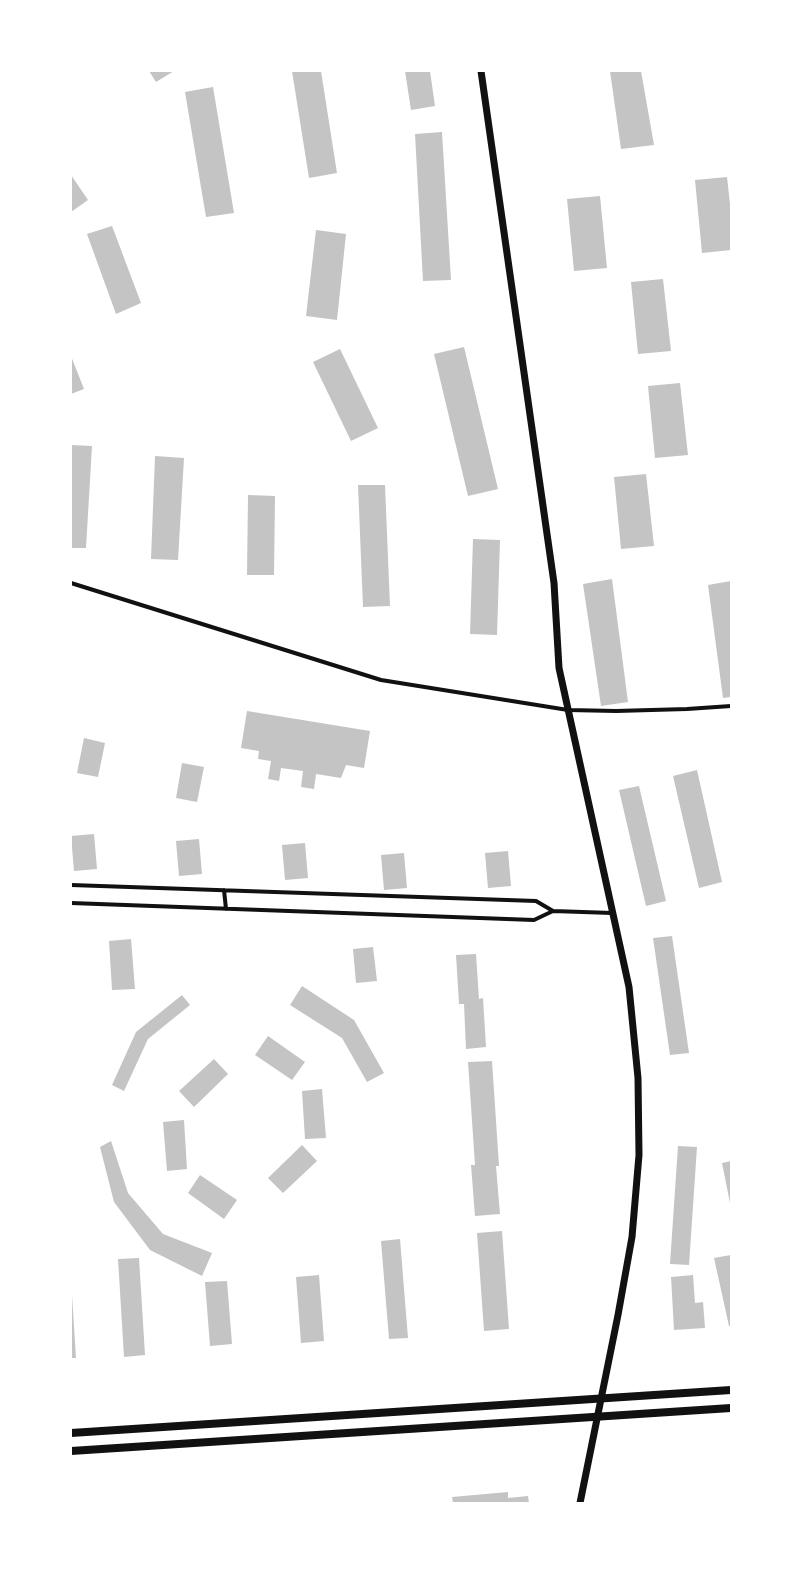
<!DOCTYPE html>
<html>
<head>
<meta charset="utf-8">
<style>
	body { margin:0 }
	#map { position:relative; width:802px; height:1574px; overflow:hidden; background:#fff; font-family:Helvetica,sans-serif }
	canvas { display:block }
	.frame { position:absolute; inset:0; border:72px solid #fff; pointer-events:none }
</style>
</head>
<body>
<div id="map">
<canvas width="802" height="1574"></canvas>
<div class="frame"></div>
</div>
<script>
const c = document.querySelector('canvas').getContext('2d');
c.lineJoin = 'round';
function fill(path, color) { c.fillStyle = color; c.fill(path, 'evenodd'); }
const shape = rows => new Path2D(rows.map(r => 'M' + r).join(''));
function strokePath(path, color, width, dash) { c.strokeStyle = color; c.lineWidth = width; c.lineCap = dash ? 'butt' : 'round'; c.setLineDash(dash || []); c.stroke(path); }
const building = shape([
	[149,71,174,71,156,82],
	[292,71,321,71,337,173,309,178],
	[405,71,430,71,435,106,411,110],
	[610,71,641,71,654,145,621,149],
	[213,87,234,213,206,217,185,92],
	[442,132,451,280,423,281,415,134],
	[71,175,88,200,71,212],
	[727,177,731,213,731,250,702,253,695,180],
	[600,196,607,268,574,271,567,199],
	[112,226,141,303,116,314,87,234],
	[316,230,346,234,337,320,306,316],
	[663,279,671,351,638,354,631,282],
	[464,347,498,489,468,496,434,354],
	[340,349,378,428,351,441,313,362],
	[71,356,84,389,71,394],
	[680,383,688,455,655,458,648,386],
	[71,445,92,446,86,548,71,548],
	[155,456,184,458,178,560,151,559],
	[646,474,654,546,621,549,614,477],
	[358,485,385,485,390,606,363,607],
	[248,495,275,496,274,575,247,575],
	[473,539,500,540,497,635,470,634],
	[612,579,628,702,601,706,583,584],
	[731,581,731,697,723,698,708,585],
	[247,711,370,731,364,768,346,765,341,778,316,774,314,789,301,787,303,771,281,768,279,781,268,779,271,761,258,759,259,751,241,748],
	[84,738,105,743,98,777,77,773],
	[182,763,204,767,197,802,176,798],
	[697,770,722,882,699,888,673,776],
	[639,786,666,901,646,906,619,790],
	[94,834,97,869,74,871,71,836],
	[199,839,202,874,179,876,176,841],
	[305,843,308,878,285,880,282,845],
	[508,851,511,886,488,888,485,853],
	[404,853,407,888,384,890,381,855],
	[672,936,689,1053,670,1055,653,938],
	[131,939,135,989,112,990,109,941],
	[373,947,377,981,356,983,353,949],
	[476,954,479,999,483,998,486,1047,466,1049,464,1004,459,1004,456,955],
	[302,986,354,1020,384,1073,367,1082,342,1038,290,1005],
	[182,995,190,1005,148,1039,124,1091,112,1085,136,1032],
	[268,1036,305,1062,292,1080,255,1055],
	[214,1059,228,1074,194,1107,179,1091],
	[492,1061,499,1166,496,1166,500,1214,475,1216,471,1165,475,1165,468,1062],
	[322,1089,326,1138,305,1139,302,1091],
	[184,1120,187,1169,167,1171,163,1122],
	[111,1141,128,1193,163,1234,212,1253,202,1276,150,1250,114,1202,100,1147],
	[302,1145,317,1161,283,1193,268,1178],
	[678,1146,697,1147,689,1265,670,1264],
	[731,1161,731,1203,730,1203,722,1163],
	[200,1175,237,1200,224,1219,188,1193],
	[502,1231,509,1329,484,1331,477,1233],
	[400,1239,408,1338,389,1339,381,1241],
	[731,1255,731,1326,729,1326,714,1258],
	[139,1258,145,1355,124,1357,118,1259],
	[319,1275,324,1341,301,1343,296,1277],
	[693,1275,695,1303,703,1302,705,1328,674,1330,671,1277],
	[227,1281,232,1344,210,1346,205,1282],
	[71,1295,72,1295,76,1358,71,1358],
	[508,1492,508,1498,528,1496,529,1503,453,1503,452,1497]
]);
const minor = shape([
	[71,583,381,680,568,710,616,711,687,709,731,706],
	[71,885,536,901,553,911,612,913],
	[224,890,226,909],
	[71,903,534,920,553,911]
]);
const tertiary = shape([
	[481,71,554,583,559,668,629,987,638,1078,639,1155,632,1237,618,1315,580,1503]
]);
const secondary = shape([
	[71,1433,731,1390],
	[71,1451,731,1408]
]);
fill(building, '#c4c4c4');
strokePath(minor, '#111', 4);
strokePath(tertiary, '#111', 7);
strokePath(secondary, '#111', 8);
</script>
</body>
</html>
